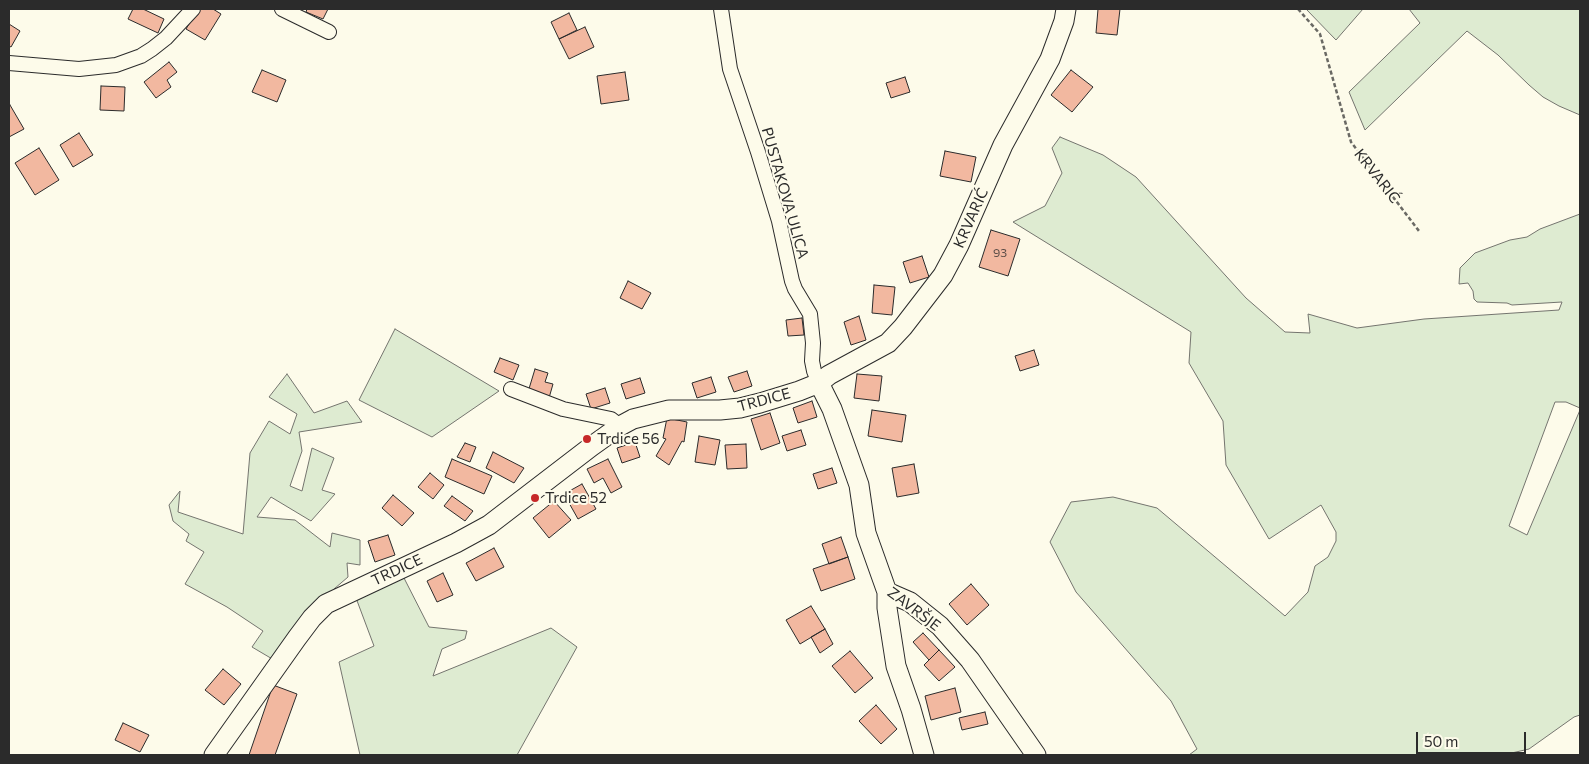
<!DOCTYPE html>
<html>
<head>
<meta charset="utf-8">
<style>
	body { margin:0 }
	#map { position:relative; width:1589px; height:764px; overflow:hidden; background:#fdfbea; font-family:Commissioner,sans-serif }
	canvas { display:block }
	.frame { position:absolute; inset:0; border:10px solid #2b2b2b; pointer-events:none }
	.scale { position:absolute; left:1416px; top:732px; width:110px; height:22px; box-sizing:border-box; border:2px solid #2b2b2b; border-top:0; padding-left:6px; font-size:15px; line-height:18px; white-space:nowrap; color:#2b2b2b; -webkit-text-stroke:4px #fdfbea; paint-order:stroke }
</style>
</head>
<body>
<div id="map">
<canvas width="1589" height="764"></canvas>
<div class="frame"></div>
<div class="scale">50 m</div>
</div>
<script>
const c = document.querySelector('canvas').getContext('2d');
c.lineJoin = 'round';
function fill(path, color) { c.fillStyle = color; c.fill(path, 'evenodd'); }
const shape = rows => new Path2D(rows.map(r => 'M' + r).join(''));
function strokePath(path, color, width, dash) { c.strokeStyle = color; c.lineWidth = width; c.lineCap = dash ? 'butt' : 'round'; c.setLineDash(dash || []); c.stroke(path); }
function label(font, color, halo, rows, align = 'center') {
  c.font = font + ' Commissioner,sans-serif'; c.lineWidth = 4; c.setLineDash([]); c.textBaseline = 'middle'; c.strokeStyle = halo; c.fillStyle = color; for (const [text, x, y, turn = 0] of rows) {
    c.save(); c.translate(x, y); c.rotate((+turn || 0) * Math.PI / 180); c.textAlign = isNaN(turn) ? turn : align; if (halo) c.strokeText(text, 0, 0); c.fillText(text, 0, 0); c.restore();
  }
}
const green = shape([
	[1306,9,1363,9,1336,40,1306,9],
	[1409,9,1580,9,1580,115,1559,106,1543,97,1529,85,1498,55,1467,31,1365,130,1349,92,1420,23,1409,9],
	[1060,137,1103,155,1136,177,1246,298,1285,332,1310,333,1308,314,1357,328,1424,319,1559,310,1562,302,1512,305,1507,303,1477,302,1474,299,1473,291,1468,283,1459,284,1460,268,1475,253,1510,240,1527,237,1540,229,1580,214,1580,408,1566,402,1555,402,1509,526,1527,535,1580,410,1580,715,1574,717,1529,749,1503,755,1189,755,1197,749,1171,701,1076,592,1050,542,1071,502,1113,497,1157,508,1285,616,1308,592,1315,566,1328,557,1336,541,1336,532,1321,505,1269,539,1226,465,1223,421,1189,363,1191,332,1013,222,1045,206,1062,173,1052,148,1060,137],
	[395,329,499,391,432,437,359,400,395,329],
	[287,374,314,413,347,401,362,422,299,432,302,451,290,486,302,491,312,448,334,458,322,490,335,494,311,521,271,497,257,517,295,520,330,547,332,533,360,540,360,565,347,563,348,577,334,589,274,660,252,647,263,631,227,607,185,584,204,552,186,541,189,534,173,521,169,505,180,491,178,512,243,534,250,453,269,421,290,434,297,414,269,397,287,374],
	[404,578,429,627,467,631,465,639,442,649,433,676,551,628,577,647,517,755,360,755,339,662,374,646,356,598,404,578]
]);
const building = shape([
	[133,9,143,9,164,19,158,33,128,19,133,9],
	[198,9,213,9,221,14,205,40,186,29,198,9],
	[307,9,328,9,323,19,306,12,307,9],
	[1098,9,1120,9,1117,35,1096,33,1098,9],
	[569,13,577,30,559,39,551,22,569,13],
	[9,24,20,31,11,47,9,46,9,24],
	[585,27,594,47,569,59,559,39,585,27],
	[169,62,177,72,167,80,171,87,156,98,144,82,169,62],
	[262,70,286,80,277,102,252,92,262,70],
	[1071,70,1093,87,1072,112,1051,95,1071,70],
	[625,72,629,100,601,104,597,76,625,72],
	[905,77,910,92,891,98,886,83,905,77],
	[101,86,125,87,124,111,100,110,101,86],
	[10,105,24,129,9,137,9,106,10,105],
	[79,133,93,155,73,167,60,145,79,133],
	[39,148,59,180,35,195,15,163,39,148],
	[945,151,976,157,971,182,940,176,945,151],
	[991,230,1020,239,1008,276,979,267,991,230],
	[922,256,929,277,910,283,903,262,922,256],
	[628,281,651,293,642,309,620,298,628,281],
	[874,285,895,287,892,315,872,313,874,285],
	[859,316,866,340,851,345,844,322,859,316],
	[802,318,804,335,788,336,786,320,802,318],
	[1034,350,1039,365,1020,371,1015,356,1034,350],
	[500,358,519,365,513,380,494,372,500,358],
	[535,369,548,373,545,382,553,384,549,398,528,392,535,369],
	[747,371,752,386,734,392,728,377,747,371],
	[857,374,882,376,879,401,854,398,857,374],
	[711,377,716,392,697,398,692,383,711,377],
	[640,378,645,393,626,399,621,384,640,378],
	[605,388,610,403,591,409,586,394,605,388],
	[812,401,817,417,798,423,793,408,812,401],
	[872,410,906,415,902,442,868,436,872,410],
	[770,413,780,443,761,450,751,419,770,413],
	[667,418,687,422,684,442,682,441,669,465,656,456,666,439,663,438,667,418],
	[801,430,806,445,787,451,782,436,801,430],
	[699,436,720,440,715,465,695,462,699,436],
	[635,442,640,457,622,463,617,448,635,442],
	[465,443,476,447,470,462,457,457,465,443],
	[746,444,747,468,727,469,725,445,746,444],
	[493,452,524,468,514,483,486,468,493,452],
	[452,459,492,476,484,494,445,477,452,459],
	[608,459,622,487,611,493,603,478,594,483,587,469,608,459],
	[914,464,919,493,897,497,892,468,914,464],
	[832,468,837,483,818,489,813,474,832,468],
	[430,473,444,485,433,499,418,487,430,473],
	[582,484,596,509,578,519,564,494,582,484],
	[393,495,414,513,402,526,382,508,393,495],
	[452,496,473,511,465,521,444,506,452,496],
	[554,501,571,520,549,538,533,518,554,501],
	[388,535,395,555,375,562,368,541,388,535],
	[841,537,848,557,829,564,822,544,841,537],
	[494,548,504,567,476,581,466,563,494,548],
	[848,557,855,579,821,591,813,569,848,557],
	[443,573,453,595,437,602,427,581,443,573],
	[971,584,989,605,967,625,949,604,971,584],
	[811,606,825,629,800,644,786,620,811,606],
	[825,629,833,644,820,653,811,637,825,629],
	[923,633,939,650,929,660,913,642,923,633],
	[939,650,955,667,939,681,924,665,939,650],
	[850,651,873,678,855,693,832,666,850,651],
	[223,669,241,684,224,705,205,690,223,669],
	[273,685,297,694,275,755,249,755,273,685],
	[955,688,961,712,931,720,925,696,955,688],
	[876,705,897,729,881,744,859,721,876,705],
	[985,712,988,724,962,730,959,718,985,712],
	[123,723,149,735,140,752,115,740,123,723]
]);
const path = shape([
	[1298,9,1320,34,1351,142,1419,231]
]);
const street = shape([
	[282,9,329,32],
	[721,9,730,69,758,152,779,221,792,281,795,289,810,314,813,343,812,361,814,371,819,383],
	[9,63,79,69,116,65,141,56,152,49,166,38,193,9],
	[511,389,563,409,611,419,620,426]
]);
const secondary = shape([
	[819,383,832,409,859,485,866,533,887,592,887,608,896,666,911,709,924,755],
	[887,592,910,602,940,626,970,660,1036,755],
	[214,755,297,638,312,618,326,604,456,543,489,525,592,446,620,426,633,419,669,410,720,410,740,408,760,403,799,391,819,383,829,375,888,343,903,327,943,275,959,245,1003,145,1050,59,1064,21,1066,9]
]);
const markers = [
	[587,439,5,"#c62828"],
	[535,498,5,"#c62828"]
];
const numberNames = [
	["93",1000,253]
];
const streetNames = [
	["KRVARIĆ",1377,176,52],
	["PUSTAKOVA ULICA",785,193,74],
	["KRVARIĆ",971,218,-66],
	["TRDICE",764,400,-15],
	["TRDICE",397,570,-25],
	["ZAVRŠJE",914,609,37]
];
const poiNames = [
	["Trdice 56",597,439],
	["Trdice 52",545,498]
];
fill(green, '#deebd1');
strokePath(green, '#74746e', 1);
fill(building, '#f2b8a0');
strokePath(building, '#2b2b2b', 1);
strokePath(street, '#2b2b2b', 16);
strokePath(secondary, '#2b2b2b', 21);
strokePath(path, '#6a6964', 2.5, [4, 2.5]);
strokePath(street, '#fdfbea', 14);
strokePath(secondary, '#fdfbea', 19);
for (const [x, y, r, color] of markers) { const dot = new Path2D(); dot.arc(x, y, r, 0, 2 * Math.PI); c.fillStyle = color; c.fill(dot); strokePath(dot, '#fdfbea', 2); }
label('12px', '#5d4e48', null, numberNames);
label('15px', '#2b2b2b', '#fdfbea', streetNames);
label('15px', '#2b2b2b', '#fdfbea', poiNames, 'left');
</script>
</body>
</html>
